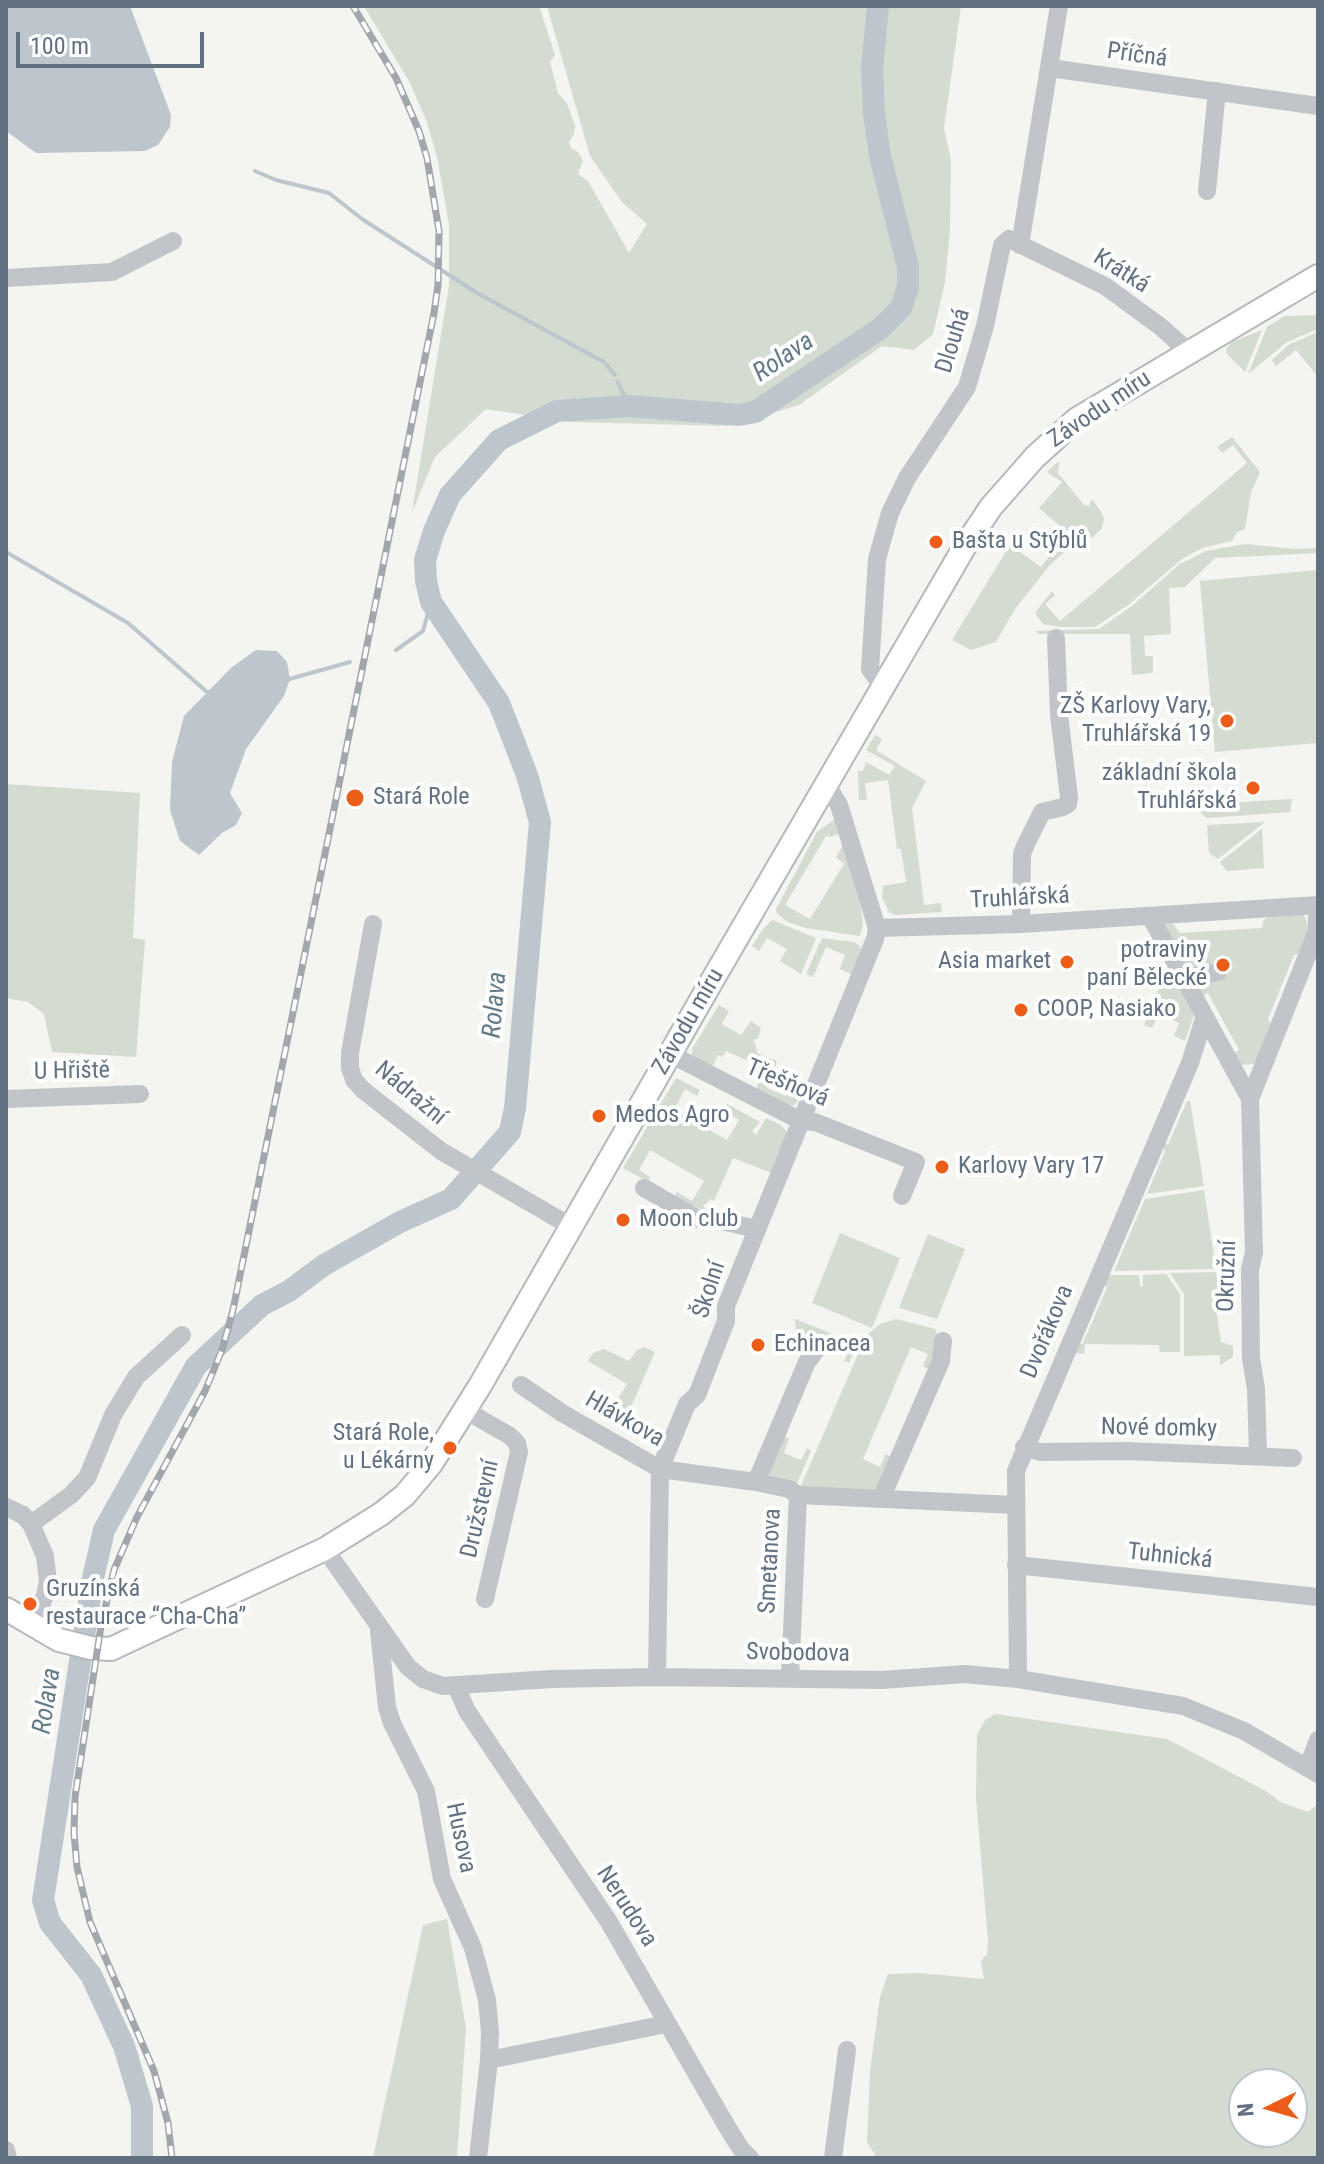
<!DOCTYPE html>
<html>
<head>
<meta charset="utf-8">
<style>
	body { margin:0 }
	#map { position:relative; width:1324px; height:2164px; overflow:hidden; background:#f4f4f0; font-family:"Roboto Condensed",sans-serif }
	canvas { display:block }
	.frame { position:absolute; inset:0; border:8px solid #627182; pointer-events:none }
	.north { position:absolute; left:1228px; top:2068px; width:80px; height:80px; box-sizing:border-box; background:#fff; border:2px solid #c0c6cd; border-radius:50%; rotate:265deg; font-size:22px; font-weight:700; line-height:32px; text-align:center; color:#627182 }
	.north::after { content:''; display:block; margin:auto; width:28px; height:36px; background:#eb5d19; clip-path:polygon(50% 0,100% 100%,50% 72%,0 100%) }
	.scale { position:absolute; left:16px; top:32px; width:188px; height:36px; box-sizing:border-box; border:4px solid #627182; border-top:0; padding-left:10px; font-size:24px; line-height:28px; white-space:nowrap; color:#627182; -webkit-text-stroke:6px #fff; paint-order:stroke }
</style>
</head>
<body>
<div id="map">
<canvas width="1324" height="2164"></canvas>
<div class="frame"></div>
<div class="north">N</div>
<div class="scale">100 m</div>
</div>
<script>
const c = document.querySelector('canvas').getContext('2d');
c.lineJoin = 'round';
function fill(path, color) { c.fillStyle = color; c.fill(path, 'evenodd'); }
const shape = rows => new Path2D(rows.map(r => 'M' + r).join(''));
function strokePath(path, color, width, dash) { c.strokeStyle = color; c.lineWidth = width; c.lineCap = dash ? 'butt' : 'round'; c.setLineDash(dash || []); c.stroke(path); }
function label(font, color, halo, rows, align = 'center') {
  c.font = font + ' "Roboto Condensed",sans-serif'; c.lineWidth = 8; c.setLineDash([]); c.textBaseline = 'middle'; c.strokeStyle = halo; c.fillStyle = color; for (const [text, x, y, turn = 0] of rows) {
    c.save(); c.translate(x, y); c.rotate((+turn || 0) * Math.PI / 180); c.textAlign = isNaN(turn) ? turn : align; if (halo) c.strokeText(text, 0, 0); c.fillText(text, 0, 0); c.restore();
  }
}
const green = shape([
	[364,6,539,6,555,55,550,62,558,93,567,103,575,126,574,134,569,142,571,148,579,153,583,161,578,174,588,181,629,253,647,224,622,202,590,156,547,6,961,6,944,128,951,160,950,231,945,282,933,334,914,350,882,346,799,405,727,426,571,422,486,409,435,457,412,512,449,286,449,224,437,157,427,122,410,83],
	[1318,315,1318,329,1287,342,1248,374,1267,327,1285,316],
	[1262,330,1245,372,1227,354,1226,349,1232,342],
	[1318,332,1318,377,1296,350,1276,366,1272,360,1288,345],
	[1232,437,1260,472,1251,492,1245,529,1237,532,1232,541,1202,548,1182,559,1128,605,1095,627,1060,627,1043,624,1035,613,1052,591,1055,595,1045,604,1060,621,1247,463,1233,445,1222,453,1217,447],
	[1059,461,1058,473,1084,505,1089,506,1092,499,1100,510,1104,518,1102,528,1092,538,1086,532,1050,565,1015,609,996,642,971,650,952,640,1010,545,1041,567,1068,533,1039,508,1062,482,1047,472],
	[1245,544,1296,549,1318,548,1318,553,1215,558,1185,587,1169,588,1171,634,1144,636,1145,656,1153,656,1153,673,1132,675,1130,634,1037,634,1037,631,1099,629,1132,606,1180,564,1206,551],
	[1318,570,1318,743,1215,752,1200,581],
	[875,735,882,739,876,750,926,781,912,808,924,905,941,903,942,912,894,915,889,912,882,897,883,886,906,882,901,849,897,849,888,780,865,783,867,800,859,800,858,771,863,771,866,762,889,775,895,766,866,750],
	[6,784,140,793,133,938,145,940,136,1057,52,1052,44,1014,28,1002,6,998],
	[1292,799,1290,812,1207,818,1195,809,1194,805],
	[835,819,839,830,838,834,831,837,826,836,785,905,810,919,844,864,836,857,843,845,860,904,863,923,860,936,806,928,787,922,777,913,776,909,817,832],
	[1265,822,1218,859,1209,853,1207,825],
	[1262,829,1264,868,1227,871,1220,862],
	[1304,915,1309,927,1307,951,1294,955,1268,1019,1273,1026,1255,1064,1239,1065,1230,1056,1239,1050,1208,993,1199,998,1164,924,1172,923,1180,933,1262,928,1263,921,1269,916],
	[772,920,816,938,801,974,780,961,787,949,767,938,759,951,752,946,763,929],
	[822,938,854,942,860,946,861,950,853,975,840,969,845,955,826,947,813,977,806,974],
	[1168,966,1194,1015,1185,1041,1174,1036,1179,1023,1159,1014,1152,1028,1144,1025],
	[719,1005,729,1011,722,1024,741,1035,751,1021,761,1028,758,1038,754,1040,758,1054,761,1054,757,1065,726,1051,723,1057,718,1055,712,1067,692,1055,692,1049],
	[769,1058,777,1061,767,1088,786,1096,792,1082,806,1088,795,1105,789,1105,756,1089],
	[676,1078,700,1090,697,1096,685,1089,674,1110,727,1140,739,1120,724,1111,727,1104,760,1122,752,1131,756,1135,766,1118,781,1125,788,1133,772,1173,733,1158,714,1201,711,1199,703,1206,707,1212,674,1197,677,1192,692,1201,704,1181,650,1150,639,1170,650,1177,648,1182,623,1168],
	[1187,1101,1190,1101,1204,1186,1147,1194,1165,1151,1158,1141,1160,1137,1168,1145],
	[1204,1190,1216,1269,1114,1271,1145,1199],
	[840,1233,900,1258,872,1328,812,1303],
	[928,1234,965,1249,937,1319,899,1308],
	[1216,1272,1221,1308,1216,1309,1221,1342,1233,1346,1233,1357,1220,1365,1220,1355,1184,1356,1184,1294,1170,1273],
	[1166,1274,1180,1294,1180,1352,1160,1352,1159,1345,1085,1344,1084,1354,1075,1353,1075,1338,1082,1345,1107,1288,1101,1280,1101,1275,1139,1275,1140,1286,1143,1287,1143,1275],
	[795,1319,858,1344,849,1363,844,1361,850,1348,833,1340,826,1354,797,1347],
	[896,1319,935,1329,938,1336,932,1371,923,1366,928,1354,911,1347,863,1459,880,1467,886,1454,895,1459,875,1493,800,1488,862,1345,869,1333,880,1324],
	[644,1347,655,1352,623,1425,594,1406,600,1396,615,1404,627,1384,588,1361,593,1353,604,1349,629,1361,637,1350],
	[781,1434,789,1439,784,1453,801,1460,807,1448,811,1451,796,1486,771,1477,768,1472],
	[995,1714,1167,1739,1266,1791,1280,1802,1308,1812,1318,1804,1318,2158,877,2158,867,2142,870,2071,880,1997,888,1974,919,1973,984,1979,981,1961,987,1954,988,1941,976,1799,977,1735,985,1720],
	[1244,2084,1292,2084,1292,2132,1244,2132],
	[447,1919,466,2028,457,2158,373,2158,423,1925]
]);
const water = shape([
	[6,6,130,6,171,115,170,127,158,145,145,151,36,153,6,131],
	[256,650,277,651,287,662,290,679,284,696,246,749,230,793,242,813,236,825,222,833,199,855,180,841,170,810,172,762,184,716,231,668]
]);
const stream = shape([
	[255,171,276,180,329,193,362,219,477,293,604,362,615,375],
	[618,382,629,406],
	[6,552,128,623,207,692,210,692],
	[396,650,423,631,431,602],
	[286,680,350,662]
]);
const river = shape([
	[142,2158,142,2106,124,2046,91,1975,50,1923,43,1900,93,1578,104,1530,196,1366,262,1305,289,1291,324,1265,400,1222,451,1199,510,1132,515,1108,540,822,527,775,499,703,431,602,426,581,425,560,434,531,450,495,499,440,557,411,629,406,739,415,755,412,881,328,901,308,908,287,908,267,880,156,874,113,872,69,878,6]
]);
const minor = shape([
	[1050,68,1318,106],
	[1207,191,1217,91],
	[1020,245,1059,6],
	[6,278,112,272,173,241],
	[883,687,870,669,877,559,890,513,907,478,967,387,985,326,1002,245,1009,239,1105,286,1161,327,1189,352],
	[827,785,839,805,877,928,1021,924,1318,905],
	[1150,916,1250,1099,1254,1253,1250,1269,1251,1358,1256,1389,1258,1455],
	[373,924,350,1053,350,1068,354,1080,363,1090,441,1151,572,1227],
	[1021,924,1022,854,1025,846,1042,812,1063,807,1068,804,1069,797,1059,715,1056,638],
	[1183,979,1218,972],
	[670,1054,801,1121,815,1122,916,1162,902,1196],
	[6,1099,140,1094],
	[1250,1099,1317,931,1317,905],
	[644,1188,698,1219,708,1218,757,1229],
	[521,1385,562,1413,660,1469,756,1482,789,1489,798,1495,1015,1505],
	[465,1410,510,1436,517,1443,519,1452,485,1599],
	[1024,1447,1040,1452,1126,1451,1293,1458],
	[756,1482,807,1362,821,1344],
	[881,1499,941,1361,943,1341],
	[6,1507,23,1515,31,1524,45,1556,48,1582,45,1595,33,1626],
	[31,1524,71,1495,87,1478,113,1415,136,1377,182,1335],
	[325,1549,408,1667,423,1679,443,1686,552,1679,657,1677,882,1680,965,1674,1018,1679,1183,1706,1244,1731,1318,1774],
	[1016,1565,1318,1597],
	[379,1631,387,1707,392,1723,426,1791,442,1879,473,1948,487,2000,490,2032,489,2060,478,2158],
	[657,1677,660,1469,687,1404,697,1395,726,1321,726,1306,875,939,877,928],
	[790,1678,798,1495],
	[1018,1679,1016,1471,1190,1063,1204,1019],
	[456,1686,467,1711,609,1922,726,2125,741,2149,750,2158],
	[1308,1767,1318,1740],
	[489,2060,666,2024],
	[6,2150,8,2158],
	[833,2158,847,2050]
]);
const major = shape([
	[6,1609,59,1640,91,1648,111,1649,325,1549,381,1514,405,1495,431,1464,481,1384,713,979,965,546,991,507,1035,457,1077,419,1318,276]
]);
const rail = shape([
	[172,2158,168,2123,154,2071,90,1922,77,1867,74,1833,75,1797,101,1626,114,1570,137,1517,205,1391,222,1350,233,1310,434,313,438,285,439,231,427,158,419,131,396,78,353,6]
]);
const markers = [
	[936,542,8,"#eb5d19"],
	[1227,721,8,"#eb5d19"],
	[1253,788,8,"#eb5d19"],
	[355,798,10,"#eb5d19"],
	[1067,962,8,"#eb5d19"],
	[1223,965,8,"#eb5d19"],
	[1021,1010,8,"#eb5d19"],
	[599,1116,8,"#eb5d19"],
	[942,1167,8,"#eb5d19"],
	[623,1220,8,"#eb5d19"],
	[758,1345,8,"#eb5d19"],
	[450,1448,8,"#eb5d19"],
	[30,1604,8,"#eb5d19"]
];
const streetNames = [
	["Příčná",1137,56,8],
	["Krátká",1121,272,32],
	["Dlouhá",954,341,-73],
	["Závodu míru",1100,410,-34],
	["Truhlářská",1020,899,-3],
	["Závodu míru",689,1022,-60],
	["U Hřiště",72,1072,-1],
	["Třešňová",787,1084,23],
	["Nádražní",410,1094,40],
	["Okružní",1228,1276,-88],
	["Školní",710,1290,-72],
	["Dvořákova",1048,1332,-67],
	["Hlávkova",624,1420,30],
	["Nové domky",1159,1429,1],
	["Družstevní",481,1509,-77],
	["Tuhnická",1170,1557,6],
	["Smetanova",771,1561,-87],
	["Svobodova",798,1654,1],
	["Husova",460,1838,78],
	["Nerudova",626,1907,57]
];
const poiNames = [
	["Bašta u Stýblů",952,542],
	["ZŠ Karlovy Vary,",1211,707,"right"],
	["Truhlářská 19",1211,735,"right"],
	["základní škola",1237,774,"right"],
	["Truhlářská",1237,802,"right"],
	["Stará Role",373,798],
	["potraviny",1207,951,"right"],
	["paní Bělecké",1207,979,"right"],
	["Asia market",1051,962,"right"],
	["COOP, Nasiako",1037,1010],
	["Medos Agro",615,1116],
	["Karlovy Vary 17",958,1167],
	["Moon club",639,1220],
	["Echinacea",774,1345],
	["Stará Role,",434,1434,"right"],
	["u Lékárny",434,1462,"right"],
	["Gruzínská",46,1590],
	["restaurace “Cha-Cha”",46,1618]
];
const waterNames = [
	["Rolava",784,358,-34],
	["Rolava",496,1005,-85],
	["Rolava",48,1701,-81]
];
fill(green, '#d4dbd1');
fill(water, '#bcc6cc');
strokePath(stream, '#bcc6cc', 4);
strokePath(river, '#bcc6cc', 22);
strokePath(major, '#b4b8bc', 26);
strokePath(minor, '#c1c4c8', 18);
strokePath(major, '#fff', 22);
strokePath(rail, '#a1a7ad', 7);
strokePath(rail, '#fff', 4, [12]);
for (const [x, y, r, color] of markers) { const dot = new Path2D(); dot.arc(x, y, r, 0, 2 * Math.PI); c.fillStyle = color; c.fill(dot); strokePath(dot, '#fff', 3); }
label('24px', '#627182', '#fff', streetNames);
label('24px', '#627182', '#fff', poiNames, 'left');
label('italic 26px', '#627a87', '#fff', waterNames);
</script>
</body>
</html>
